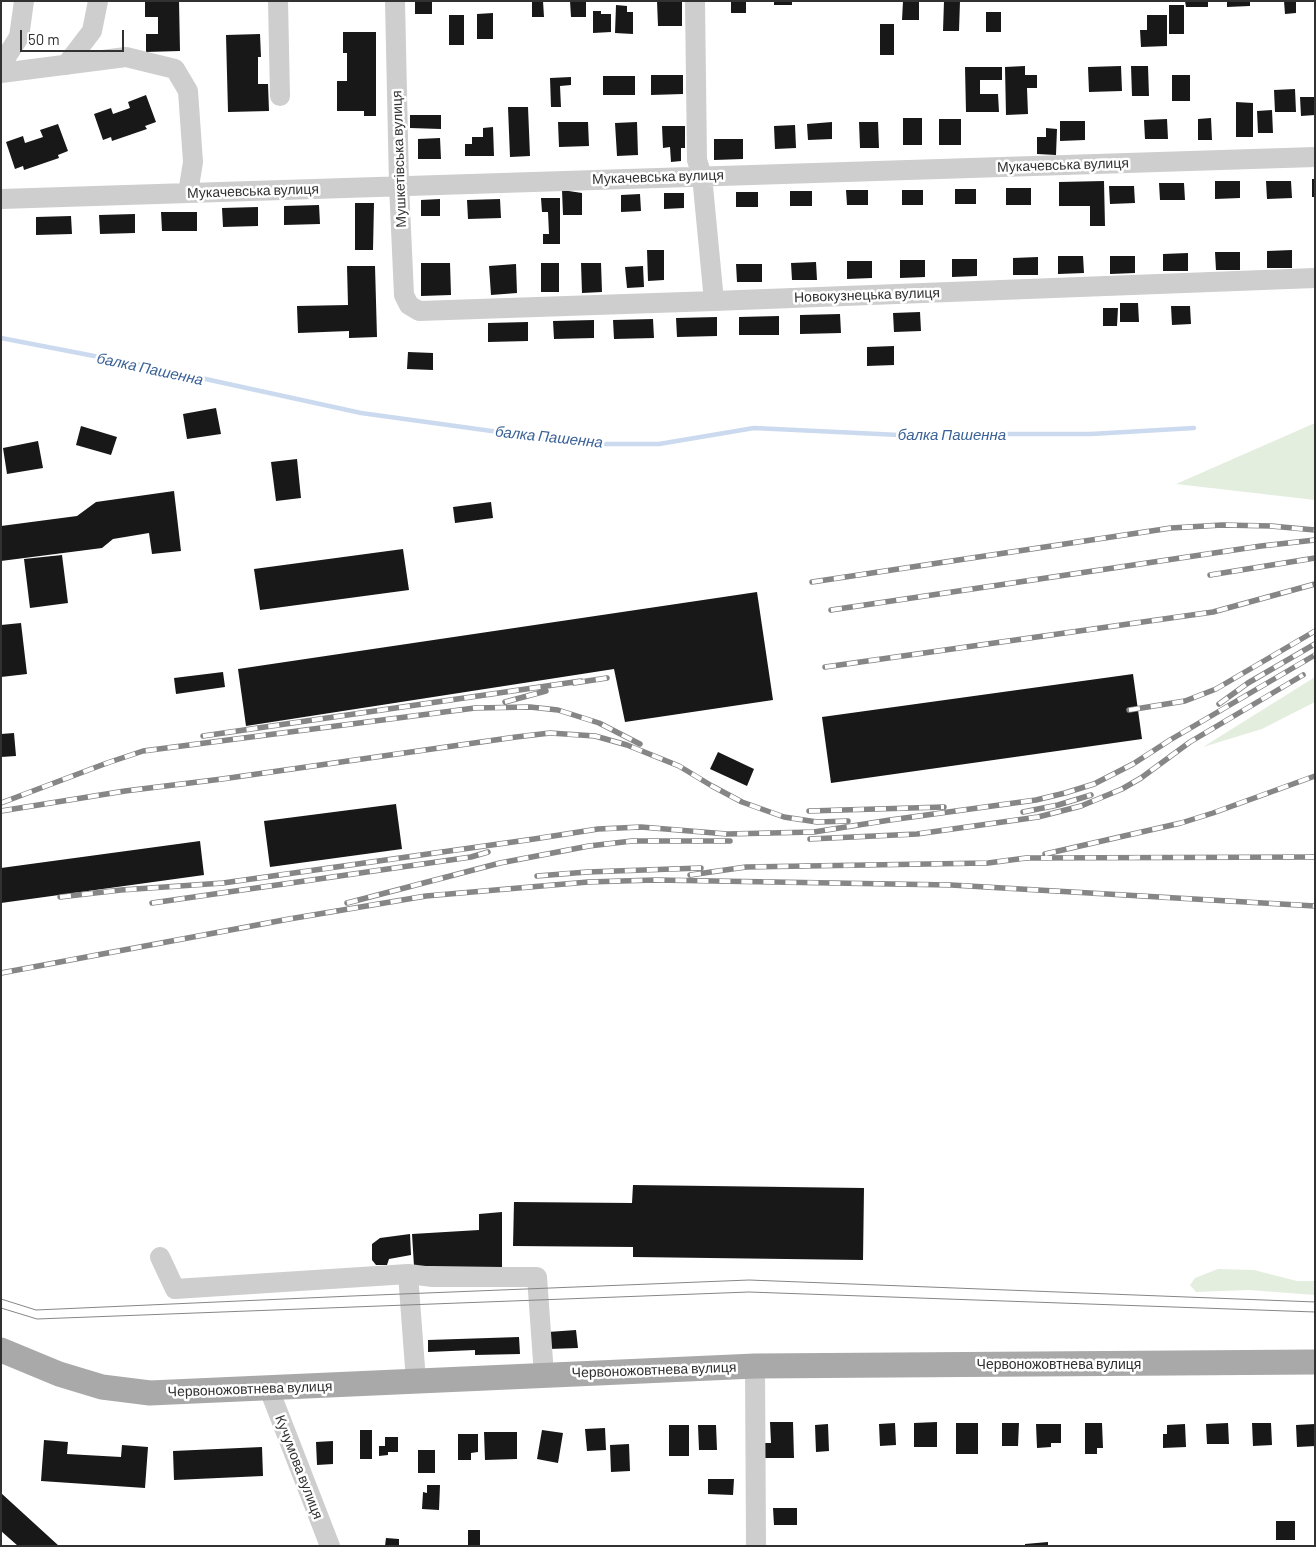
<!DOCTYPE html>
<html>
<head>
<meta charset="utf-8">
<style>
	body { margin:0 }
	#map { position:relative; width:1316px; height:1547px; overflow:hidden; background:#fff; font-family:Barlow,sans-serif }
	canvas { display:block }
	.frame { position:absolute; inset:0; border:2px solid #313131; pointer-events:none }
	.scale { position:absolute; left:20px; top:30px; width:104px; height:22px; box-sizing:border-box; border:2px solid #313131; border-top:0; padding-left:6px; font-size:15px; line-height:18px; white-space:nowrap; color:#313131; -webkit-text-stroke:4px #fff; paint-order:stroke }
</style>
</head>
<body>
<div id="map">
<canvas width="1316" height="1547"></canvas>
<div class="frame"></div>
<div class="scale">50 m</div>
</div>
<script>
const c = document.querySelector('canvas').getContext('2d');
c.lineJoin = 'round';
function fill(path, color) { c.fillStyle = color; c.fill(path, 'evenodd'); }
const shape = rows => new Path2D(rows.map(r => 'M' + r).join(''));
function strokePath(path, color, width, dash) { c.strokeStyle = color; c.lineWidth = width; c.lineCap = dash ? 'butt' : 'round'; c.setLineDash(dash || []); c.stroke(path); }
function label(font, color, halo, rows, align = 'center') {
  c.font = font + ' Barlow,sans-serif'; c.lineWidth = 5; c.setLineDash([]); c.textBaseline = 'middle'; c.strokeStyle = halo; c.fillStyle = color; for (const [text, x, y, turn = 0] of rows) {
    c.save(); c.translate(x, y); c.rotate((+turn || 0) * Math.PI / 180); c.textAlign = isNaN(turn) ? turn : align; if (halo) c.strokeText(text, 0, 0); c.fillText(text, 0, 0); c.restore();
  }
}
const green = shape([
	[1315,423,1315,500,1176,484],
	[1315,677,1315,702,1262,729,1203,747],
	[1218,1269,1254,1270,1297,1281,1315,1281,1315,1295,1249,1290,1196,1292,1190,1285,1195,1278]
]);
const stream = shape([
	[1,338,146,366,361,413,586,444,659,444,754,428,920,436,998,434,1091,434,1194,428]
]);
const building = shape([
	[145,1,179,1,180,51,146,52,146,34,158,34,158,17,145,17],
	[415,1,432,1,432,14,415,14],
	[532,1,543,1,544,17,532,17],
	[570,1,586,1,586,17,571,17],
	[657,1,682,1,682,26,658,26],
	[731,1,746,1,746,13,731,13],
	[774,1,792,1,792,5,774,5],
	[903,1,919,1,919,20,902,20],
	[944,1,960,1,959,31,943,31],
	[1185,1,1208,1,1208,7,1186,7],
	[1227,1,1250,1,1250,6,1227,7],
	[1284,1,1296,1,1296,13,1285,14],
	[616,5,627,6,627,12,633,12,633,34,615,33],
	[1169,5,1184,5,1184,34,1169,34],
	[593,11,601,11,601,14,611,14,611,32,593,33],
	[986,12,1001,12,1001,32,986,32],
	[493,13,493,39,477,39,477,14],
	[449,15,464,15,464,45,449,45],
	[1147,15,1167,15,1167,46,1141,47,1140,30,1147,30],
	[880,24,894,24,894,55,880,55],
	[343,32,376,32,376,116,364,116,364,111,337,111,337,81,347,81,347,53,343,53],
	[260,34,261,57,258,57,258,84,268,84,269,111,228,112,226,35],
	[1025,66,1025,75,1037,75,1037,88,1027,88,1028,114,1006,115,1005,67],
	[1121,66,1122,91,1089,92,1088,67],
	[1131,66,1148,66,1149,96,1132,96],
	[965,67,1002,67,1002,80,980,80,980,94,998,94,999,112,966,112],
	[651,75,683,75,683,94,651,95],
	[1172,75,1190,75,1190,101,1172,101],
	[603,76,635,76,635,95,603,95],
	[571,77,571,85,560,86,561,107,551,107,550,78],
	[1295,89,1296,112,1275,112,1274,90],
	[146,95,156,122,145,126,147,129,112,141,111,137,103,140,94,114,111,108,113,114,130,108,128,102],
	[1300,97,1315,97,1315,115,1301,116],
	[1236,102,1253,103,1253,137,1236,137],
	[508,107,528,107,530,156,510,157],
	[1272,110,1273,133,1258,133,1257,111],
	[410,115,441,115,441,129,410,128],
	[903,118,922,118,922,145,903,145],
	[1211,118,1212,140,1198,140,1198,119],
	[939,119,961,119,961,145,939,145],
	[1167,119,1168,139,1145,139,1144,120],
	[1060,121,1085,121,1085,140,1060,141],
	[558,122,588,122,589,146,559,147],
	[637,122,638,155,617,156,615,123],
	[832,122,832,139,808,140,807,124],
	[859,122,878,122,879,148,860,148],
	[58,124,68,151,58,155,59,158,24,170,23,166,15,169,6,142,23,136,25,143,43,137,40,130],
	[795,125,796,148,775,149,774,126],
	[662,126,685,126,685,148,681,148,681,161,671,162,670,147,663,148],
	[493,127,494,156,465,156,465,144,472,144,472,137,483,137,483,128],
	[1046,128,1057,129,1056,155,1037,154,1037,137,1046,137],
	[440,138,441,159,418,159,418,139],
	[714,139,743,139,743,159,714,160],
	[1312,179,1315,179,1315,197,1312,197],
	[1104,181,1105,226,1090,226,1090,206,1059,206,1059,182],
	[1215,181,1240,181,1240,198,1215,199],
	[1266,181,1291,181,1292,198,1267,199],
	[1159,183,1184,183,1185,200,1160,200],
	[1109,186,1134,186,1135,203,1110,204],
	[1006,188,1031,188,1031,205,1006,205],
	[955,189,976,189,976,204,955,204],
	[562,190,582,193,582,215,563,215],
	[846,190,868,190,868,205,847,205],
	[902,190,923,190,923,205,902,205],
	[790,191,812,191,812,206,790,206],
	[736,192,758,192,758,207,736,207],
	[664,193,684,193,684,208,664,209],
	[640,194,641,211,621,212,621,195],
	[541,198,560,198,560,244,543,244,543,234,549,234,548,212,542,212],
	[440,199,440,216,421,216,421,200],
	[500,199,501,218,468,219,467,200],
	[355,203,374,203,373,250,355,250],
	[319,205,320,224,284,225,284,206],
	[258,207,258,226,223,227,222,208],
	[161,212,197,212,197,231,162,231],
	[135,214,135,233,100,234,99,215],
	[71,216,72,234,36,235,36,217],
	[647,250,664,250,664,280,648,281],
	[1292,250,1292,268,1267,268,1267,251],
	[1215,252,1240,252,1240,270,1216,270],
	[1188,253,1188,271,1163,271,1163,254],
	[1058,256,1083,256,1084,273,1058,274],
	[1110,256,1135,256,1135,273,1110,274],
	[1038,257,1038,275,1013,275,1013,258],
	[952,259,977,259,977,276,952,277],
	[900,260,925,260,925,277,900,278],
	[847,261,872,261,872,278,847,279],
	[816,262,817,280,792,280,791,263],
	[421,263,450,263,451,295,421,296],
	[541,263,559,263,559,292,541,292],
	[581,263,601,263,602,292,582,293],
	[516,264,517,293,491,295,489,266],
	[736,264,762,264,762,282,737,282],
	[347,266,375,266,377,337,349,338,349,331,298,333,297,306,348,305],
	[643,266,644,287,627,288,625,267],
	[1120,303,1138,303,1139,322,1120,322],
	[1171,306,1190,306,1191,324,1172,325],
	[1103,308,1118,308,1117,326,1103,326],
	[920,312,921,331,894,332,893,313],
	[840,314,841,333,800,334,800,315],
	[779,316,779,335,739,335,739,317],
	[717,317,717,336,677,337,676,318],
	[653,319,654,338,614,339,613,320],
	[594,320,594,338,554,339,553,321],
	[528,322,528,341,488,342,488,323],
	[894,346,894,365,867,366,867,347],
	[408,352,433,353,433,370,407,369],
	[216,408,221,434,187,439,183,414],
	[81,426,117,437,111,455,76,445],
	[38,441,43,468,7,474,3,448],
	[297,459,301,498,276,501,271,462],
	[174,491,181,551,152,554,149,533,113,539,102,548,1,561,1,526,77,516,96,502],
	[491,502,493,518,455,523,453,507],
	[403,549,409,590,260,610,254,569],
	[62,555,68,603,30,608,24,559],
	[757,592,773,700,625,722,614,669,246,726,238,669],
	[21,623,27,674,1,677,1,625],
	[223,672,225,687,176,694,174,678],
	[1133,674,1142,739,831,783,822,717],
	[14,733,16,756,1,757,1,734],
	[718,752,754,769,747,786,710,769],
	[396,804,402,849,270,867,264,821],
	[200,841,204,875,1,903,1,868],
	[633,1185,864,1188,863,1260,633,1257,633,1247,513,1246,514,1202,632,1203],
	[502,1212,502,1267,414,1266,412,1234,479,1230,479,1214],
	[410,1234,411,1255,389,1259,387,1265,376,1265,372,1260,372,1244,380,1238],
	[576,1330,578,1348,549,1349,548,1332],
	[519,1337,520,1354,475,1355,475,1350,428,1352,428,1340],
	[770,1422,793,1422,794,1458,764,1458,764,1443,771,1443],
	[937,1422,937,1447,914,1447,914,1423],
	[895,1423,896,1445,880,1446,879,1424],
	[956,1423,978,1423,978,1454,956,1454],
	[1002,1423,1019,1423,1018,1446,1002,1446],
	[1085,1423,1102,1423,1103,1448,1097,1448,1097,1454,1085,1454],
	[1228,1423,1229,1444,1207,1444,1206,1424],
	[1252,1423,1271,1423,1272,1445,1253,1446],
	[828,1424,829,1451,816,1452,815,1425],
	[1036,1424,1061,1424,1061,1443,1051,1443,1051,1447,1037,1448],
	[1185,1424,1186,1447,1163,1448,1163,1434,1167,1434,1167,1425],
	[1315,1424,1315,1446,1297,1447,1296,1425],
	[669,1425,689,1425,689,1456,669,1456],
	[698,1425,716,1425,717,1450,699,1450],
	[605,1428,606,1450,587,1451,585,1429],
	[360,1430,372,1430,372,1459,360,1459],
	[542,1430,563,1433,558,1463,537,1459],
	[484,1432,517,1432,517,1459,485,1460],
	[458,1434,478,1434,478,1452,471,1453,471,1460,458,1460],
	[385,1437,398,1437,398,1452,388,1452,388,1455,379,1456,379,1446,385,1446],
	[44,1440,68,1442,67,1454,121,1457,122,1445,148,1447,145,1488,41,1481],
	[333,1441,333,1464,317,1465,316,1442],
	[629,1444,630,1471,611,1472,610,1445],
	[262,1447,263,1476,174,1480,173,1451],
	[418,1450,435,1450,435,1473,418,1473],
	[708,1479,734,1479,733,1495,708,1494],
	[427,1485,440,1485,439,1510,422,1509,423,1492,427,1493],
	[1,1493,59,1546,18,1546,1,1531],
	[773,1508,797,1508,797,1525,774,1525],
	[1276,1521,1295,1521,1295,1540,1276,1540],
	[468,1530,480,1530,480,1546,468,1546],
	[386,1538,399,1539,399,1546,385,1546],
	[1048,1542,1048,1546,1025,1546,1025,1544]
]);
const minor = shape([
	[278,1,280,96],
	[395,1,399,185,404,295,409,305,419,311,714,301,1315,278],
	[695,1,697,160,702,176,714,301],
	[1,65,19,37,24,1],
	[66,65,92,31,98,1],
	[1,73,126,57,175,69,188,91,193,162,188,193],
	[1,199,1315,157],
	[160,1257,175,1289,408,1274,416,1381],
	[408,1274,433,1277,537,1277,544,1375],
	[755,1366,756,1546],
	[269,1389,330,1546]
]);
const major = shape([
	[1,1350,59,1374,102,1387,150,1393,755,1366,1315,1362]
]);
const tram = shape([
	[1,1299,36,1310,352,1296,749,1280,1315,1302],
	[1,1308,37,1319,749,1292,1315,1312]
]);
const rail = shape([
	[1210,575,1315,558],
	[812,582,1171,528,1222,525,1271,526,1315,530],
	[831,610,1261,546,1315,540],
	[825,667,1213,612,1315,584],
	[574,683,607,678],
	[505,702,546,691],
	[1219,704,1248,683,1315,644],
	[1129,710,1185,701,1216,689,1315,631],
	[203,736,581,681],
	[1,803,107,763,143,751,475,708,530,707,558,710,599,723,640,744],
	[1,811,125,791,222,779,516,737,550,733,595,736,627,745,679,766,712,786,742,802,784,817,817,822,848,821],
	[809,811,944,807],
	[1023,812,1058,805,1091,795],
	[810,839,917,834,1038,817,1081,806,1122,789,1141,778,1190,742,1303,675],
	[1045,854,1181,823,1213,813,1315,776],
	[690,875,746,867,988,863,1026,858,1315,857],
	[537,876,587,872,701,868],
	[60,897,121,890,223,883,534,839,598,829,641,827,727,834,814,832,890,820,1036,800,1065,793,1094,784,1133,764,1170,740,1315,655],
	[152,903,471,857,488,852],
	[347,903,500,863,589,846,632,841,730,841],
	[1,973,289,919,426,896,588,882,655,880,951,885,1315,906]
]);
const streetNames = [
	["Мушкетівська вулиця",399,159,-92],
	["Мукачевська вулиця",1063,165,-2],
	["Мукачевська вулиця",658,177,-2],
	["Мукачевська вулиця",253,191,-2],
	["Новокузнецька вулиця",867,295,-2],
	["Червоножовтнева вулиця",1059,1364],
	["Червоножовтнева вулиця",654,1370,-2],
	["Червоножовтнева вулиця",250,1389,-2],
	["Кучумова вулиця",299,1467,69]
];
const waterNames = [
	["балка Пашенна",150,369,12],
	["балка Пашенна",952,435],
	["балка Пашенна",549,437,6]
];
fill(green, '#e4eedf');
strokePath(stream, '#cbdaee', 4.5);
fill(building, '#181818');
strokePath(minor, '#cecece', 20);
strokePath(major, '#a9a9a9', 25);
strokePath(tram, '#868686', 1);
strokePath(rail, '#868686', 5.5);
strokePath(rail, '#fff', 4, [11]);
label('14px', '#313131', '#fff', streetNames);
label('italic 15px', '#3b6297', '#fff', waterNames);
</script>
</body>
</html>
